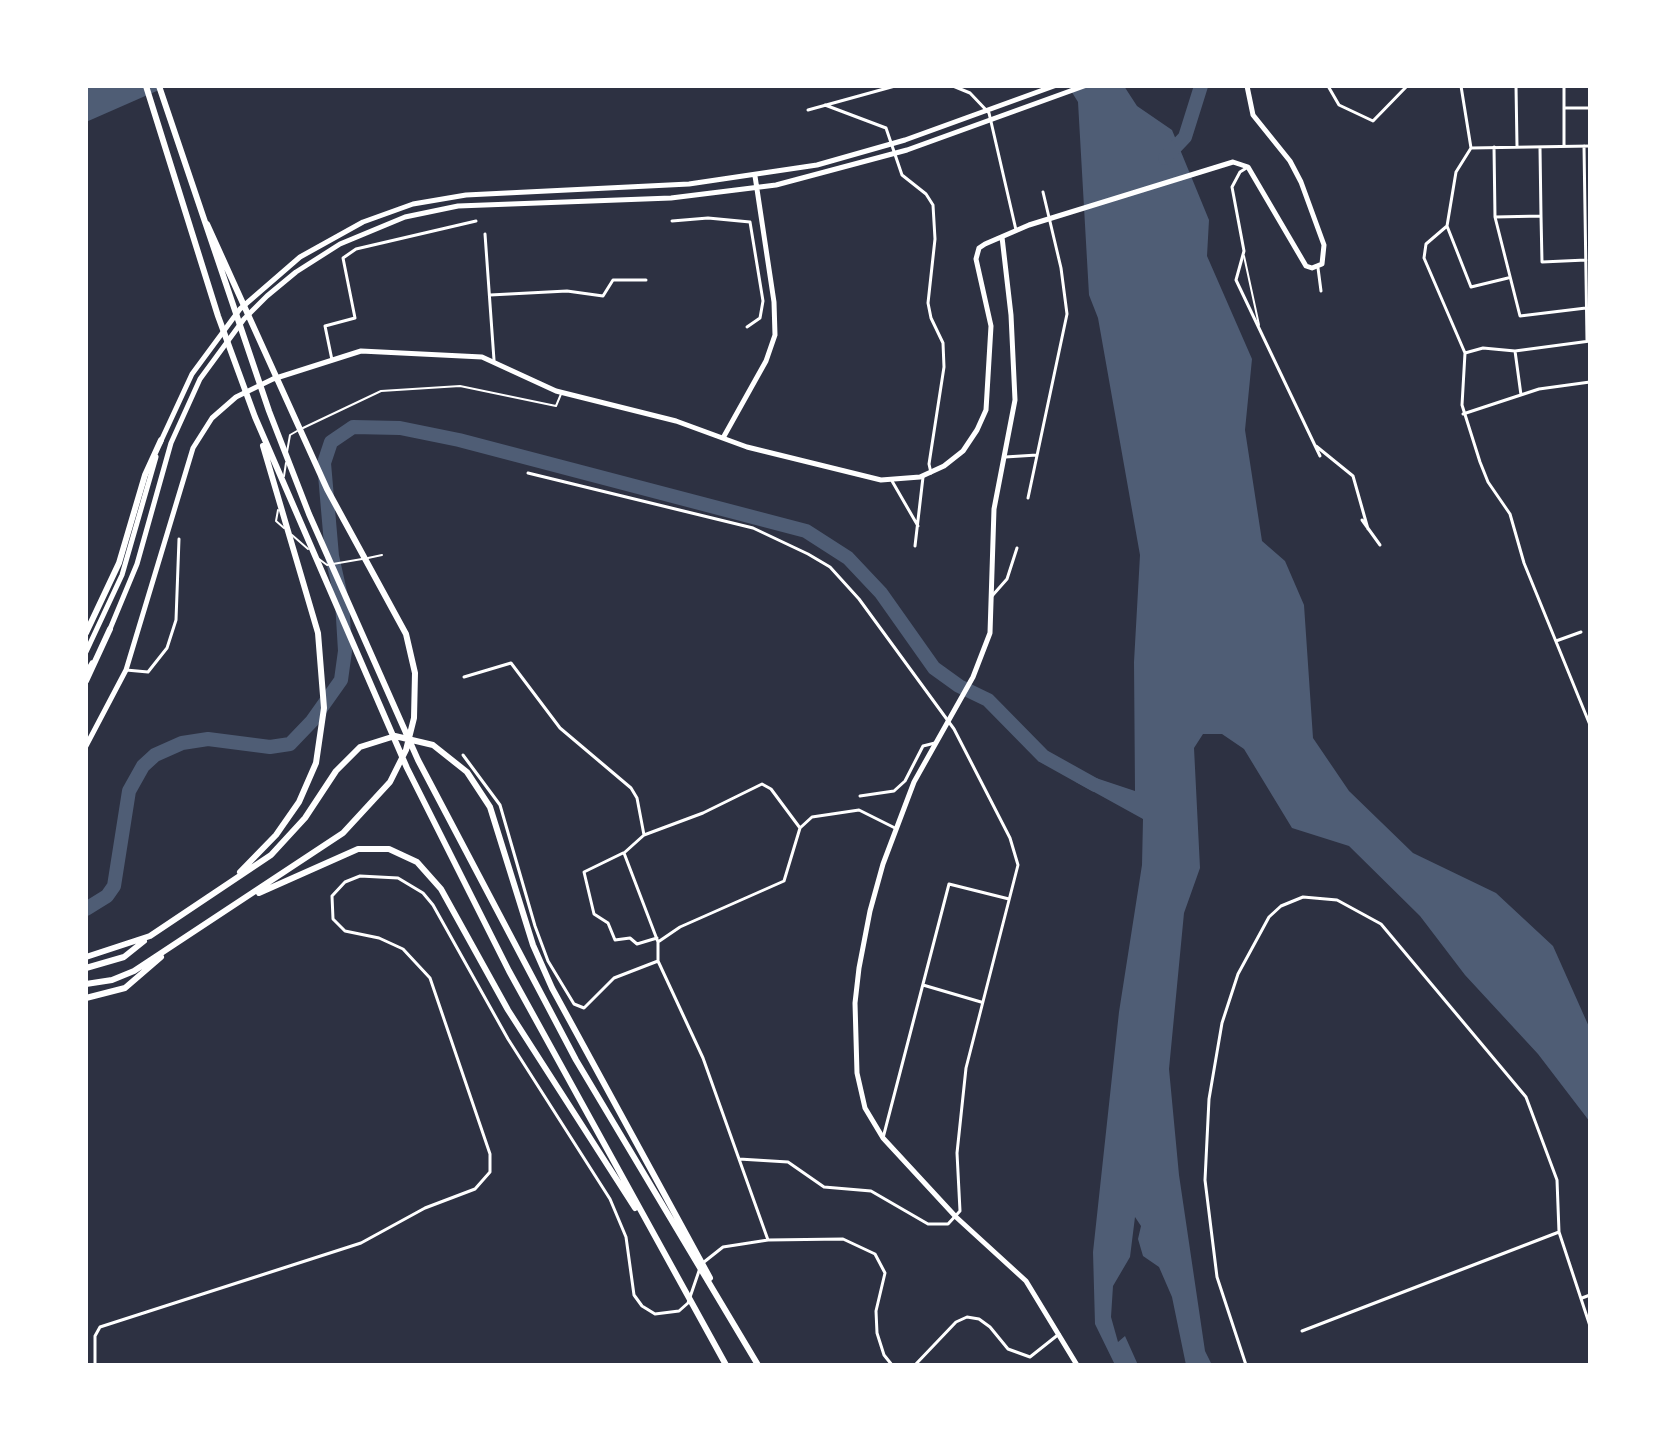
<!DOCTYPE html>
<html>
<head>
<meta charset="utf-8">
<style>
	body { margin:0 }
	#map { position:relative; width:1676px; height:1451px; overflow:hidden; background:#2d3142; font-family:"Asap Condensed",sans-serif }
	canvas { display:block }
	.frame { position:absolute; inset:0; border:88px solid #fff; pointer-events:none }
</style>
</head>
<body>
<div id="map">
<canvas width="1676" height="1451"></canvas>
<div class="frame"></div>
</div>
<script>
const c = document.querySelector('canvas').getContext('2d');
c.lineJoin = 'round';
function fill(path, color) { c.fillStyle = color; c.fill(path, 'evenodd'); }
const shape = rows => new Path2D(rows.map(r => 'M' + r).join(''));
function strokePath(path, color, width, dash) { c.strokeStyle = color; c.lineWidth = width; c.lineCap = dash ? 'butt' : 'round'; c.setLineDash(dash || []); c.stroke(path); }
const water = shape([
	[86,86,168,86,86,122],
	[1068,86,1124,86,1137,106,1172,130,1209,220,1207,256,1252,359,1245,430,1262,541,1285,561,1304,605,1313,738,1349,791,1413,853,1496,893,1553,946,1590,1029,1590,1122,1538,1054,1465,975,1420,916,1349,846,1292,828,1244,749,1222,734,1203,734,1194,748,1200,868,1184,913,1169,1069,1179,1175,1205,1351,1212,1365,1186,1365,1172,1297,1159,1267,1143,1256,1138,1239,1141,1226,1135,1217,1130,1257,1113,1286,1111,1317,1118,1342,1125,1336,1138,1365,1115,1365,1095,1324,1093,1252,1119,1012,1142,865,1143,819,1076,782,1081,773,1135,791,1134,662,1140,555,1098,318,1089,295,1078,102]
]);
const river = shape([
	[1165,158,1185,137,1201,86],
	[86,909,107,896,114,886,129,791,143,766,155,755,182,743,208,739,270,747,290,744,312,721,341,680,345,651,342,601,332,556,324,463,331,442,353,427,400,428,459,440,806,531,848,558,881,593,934,668,959,686,988,700,1043,756,1095,785]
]);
const service = shape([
	[1244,256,1259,325],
	[303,428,381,391,460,386,556,406,561,394],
	[287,452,290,435,297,431],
	[284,476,286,463],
	[278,510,276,521,284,528],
	[292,535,308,549],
	[368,558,382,555],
	[319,559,327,565,362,559]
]);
const minor = shape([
	[953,86,970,93,989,113,1016,230],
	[1328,86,1339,105,1373,121,1407,86],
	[1461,86,1471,148,1456,172,1447,226,1426,244,1424,258,1465,353,1462,405,1480,462,1488,482,1510,514,1524,563,1590,725],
	[1516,86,1517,146],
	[1564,86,1564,146],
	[825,105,886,128,902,175,926,194,933,205,935,239,928,303,931,318,943,343,944,367,929,464,931,473],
	[1565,108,1590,108],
	[808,110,895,86],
	[1584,146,1587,341],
	[1494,147,1495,217,1520,316,1586,308],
	[1471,148,1590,146],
	[1540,148,1541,216],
	[1248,167,1240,172,1232,187,1244,251,1236,280,1320,456],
	[1495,217,1541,216,1542,262,1586,260],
	[672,221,708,218,750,222,763,301,760,318,747,327],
	[1447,226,1471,287,1508,278],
	[485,234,494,360],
	[1318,268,1321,291],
	[490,295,567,291,603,296,613,280,646,280],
	[1515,351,1521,395],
	[1465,353,1483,348,1515,351,1590,341],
	[332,360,325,326,355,318,343,258,356,249,476,221],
	[1463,414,1539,389,1590,382],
	[1316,446,1353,476,1368,529],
	[1005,457,1037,455],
	[528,473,753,528,808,554,830,567,859,599,954,729,1010,838,1018,865,966,1068,957,1153,960,1211,948,1224,928,1224,871,1191,824,1187,788,1162,739,1159,703,1058,658,961,658,942,624,853,644,835,703,813,762,784,771,789,800,828],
	[892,481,918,526],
	[1028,498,1067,314,1061,268,1043,192],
	[1362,520,1380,545],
	[915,546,923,477],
	[992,596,1007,579,1017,548],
	[1556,641,1581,632],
	[126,670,148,672,167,648,176,620,179,539],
	[464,677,511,663,560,728,631,788,637,798,644,835],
	[463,755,500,805,535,926,548,961,574,1004,584,1008,614,978,658,961],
	[860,796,894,791,905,781,923,746,935,743],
	[623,853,584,872,594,914,608,923,615,940,630,938,637,944,657,938],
	[658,942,680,927,784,881,800,828,812,817,859,810,895,828],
	[923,985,981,1002],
	[883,1138,949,884,1009,899],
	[768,1240,843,1239,875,1254,885,1273,876,1311,877,1333,884,1355,892,1365],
	[704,1262,723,1247,768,1240,739,1159],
	[1582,1298,1590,1295],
	[1302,1331,1559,1232],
	[95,1365,95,1336,100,1327,361,1243,425,1208,475,1189,490,1172,490,1154,430,978,403,949,379,938,345,931,333,919,332,896,345,882,360,876,398,878,423,893,433,905,508,1039,610,1199,626,1237,634,1295,642,1306,655,1314,679,1311,688,1303,700,1268],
	[915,1365,956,1322,967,1317,979,1319,990,1327,1008,1349,1030,1357,1059,1334],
	[1246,1365,1217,1277,1205,1180,1209,1099,1222,1023,1238,974,1269,917,1281,906,1303,897,1337,900,1381,924,1526,1097,1557,1180,1559,1232,1590,1326]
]);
const secondary = shape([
	[1002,237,1011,315,1015,400,994,509,990,633,973,677,914,782,883,864,870,911,859,968,855,1003,857,1073,865,1108,883,1138,956,1217,1026,1281,1077,1365],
	[723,438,766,361,775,335,774,302,755,176],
	[160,443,192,374,240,309,300,257,363,222,413,204,466,195,689,184,817,165,905,140,1054,86],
	[110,629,137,564,171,443,200,379,244,319,267,296,296,272,340,244,405,217,458,206,671,198,776,185,907,150,1084,86],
	[86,652,122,575,156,457],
	[86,673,92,663],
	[86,746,126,670,193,448,212,418,236,397,273,379,361,351,482,357,556,391,676,421,747,447,881,480,920,477,944,466,963,451,977,430,986,410,991,326,976,259,979,248,985,244,1029,225,1233,162,1248,167,1306,266,1312,268,1322,264,1324,245,1301,182,1290,161,1253,115,1247,86]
]);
const motorway = shape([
	[146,86,218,316,255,417,407,768,509,971,726,1365],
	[159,86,269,411,309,514,418,760,576,1060,758,1365],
	[86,633,119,563,145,475,161,440],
	[86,681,110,629],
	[240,872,276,835,299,802,316,763,324,708,318,633,263,446],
	[259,893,358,849,389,849,417,862,441,889,508,1010,635,1208],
	[86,957,150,936,271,855,305,818,336,771,360,747,395,736,433,745,467,772,490,807,533,945,552,988,710,1278],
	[86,968,124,957,144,941],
	[86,984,112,980,134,971,343,833,390,782,406,750,414,718,415,673,406,634,327,489,207,224],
	[86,998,125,988,161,957]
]);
fill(water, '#4f5d75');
strokePath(river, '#4f5d75', 14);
strokePath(service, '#fff', 2);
strokePath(minor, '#fff', 3);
strokePath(secondary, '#fff', 5);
strokePath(motorway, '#fff', 6);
</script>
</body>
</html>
